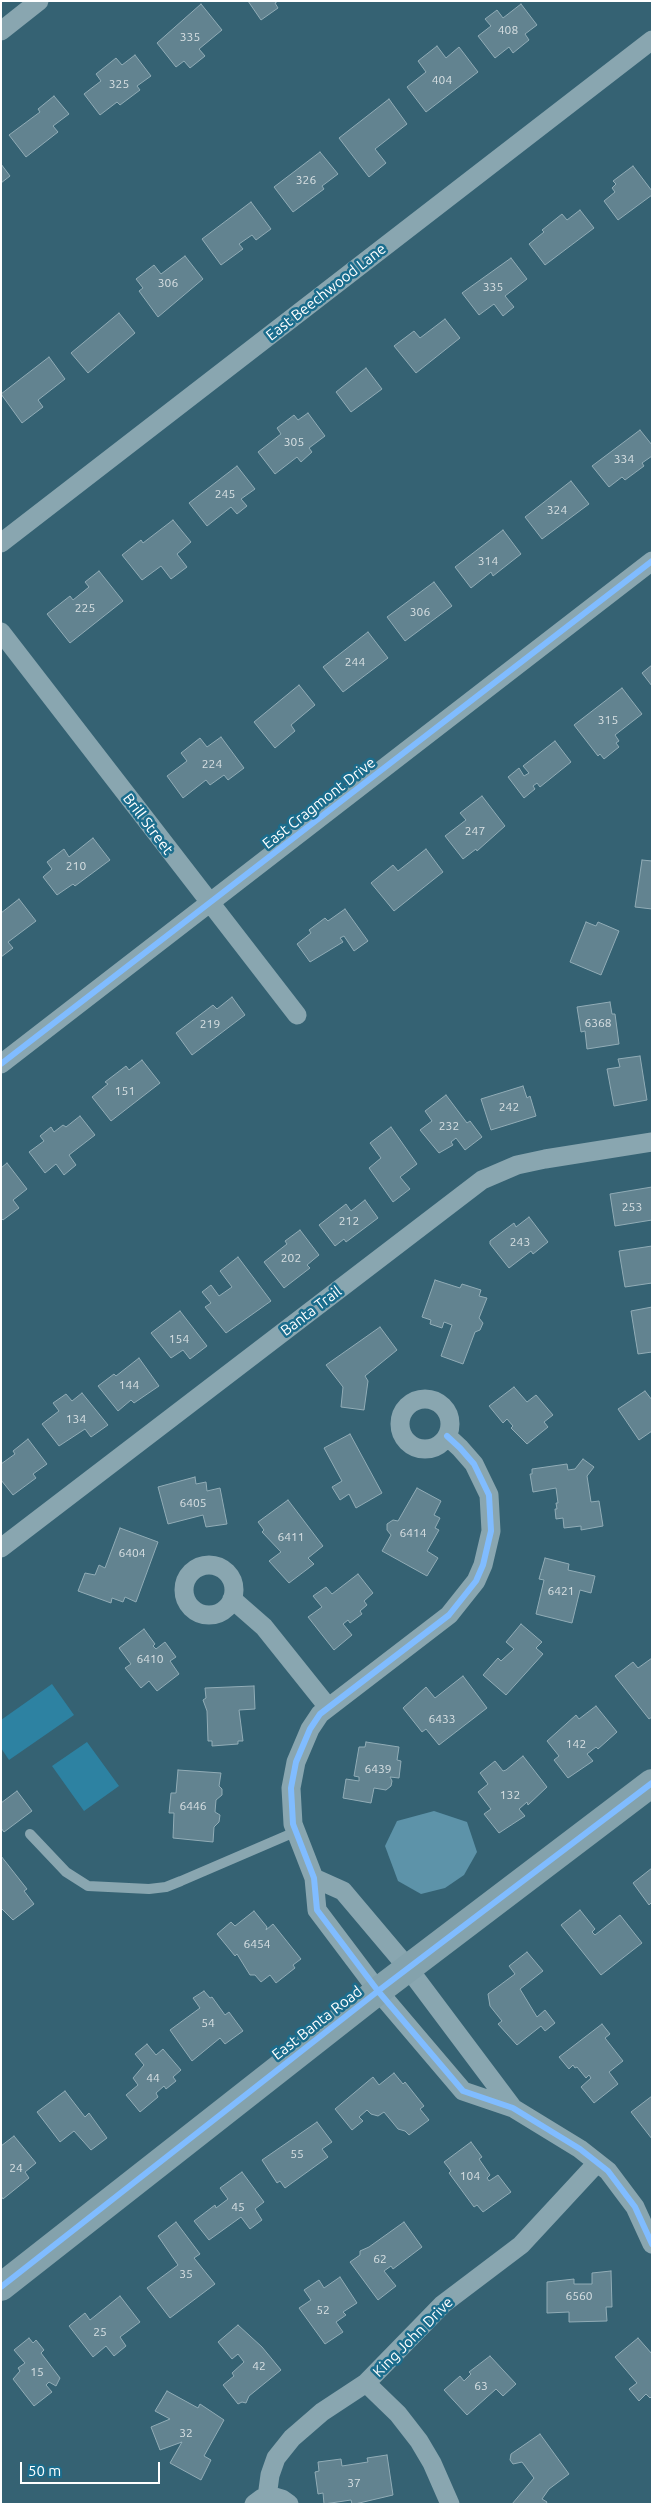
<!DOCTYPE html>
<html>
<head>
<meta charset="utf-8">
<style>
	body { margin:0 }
	#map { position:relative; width:653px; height:2505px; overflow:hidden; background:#356273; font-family:Ubuntu,sans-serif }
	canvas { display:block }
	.frame { position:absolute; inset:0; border:2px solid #fff; pointer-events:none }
	.scale { position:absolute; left:20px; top:2462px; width:140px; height:22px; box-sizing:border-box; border:2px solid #fff; border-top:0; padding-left:6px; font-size:15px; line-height:18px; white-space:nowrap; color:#fff; -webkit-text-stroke:4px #1b6d8d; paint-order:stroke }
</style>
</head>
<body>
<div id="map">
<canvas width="653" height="2505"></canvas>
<div class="frame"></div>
<div class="scale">50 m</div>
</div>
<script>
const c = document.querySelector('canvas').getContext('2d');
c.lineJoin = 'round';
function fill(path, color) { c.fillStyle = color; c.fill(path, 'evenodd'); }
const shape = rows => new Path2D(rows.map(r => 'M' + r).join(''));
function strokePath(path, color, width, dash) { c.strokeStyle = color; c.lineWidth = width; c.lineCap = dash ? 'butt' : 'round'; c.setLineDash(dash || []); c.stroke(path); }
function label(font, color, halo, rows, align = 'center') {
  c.font = font + ' Ubuntu,sans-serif'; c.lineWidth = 5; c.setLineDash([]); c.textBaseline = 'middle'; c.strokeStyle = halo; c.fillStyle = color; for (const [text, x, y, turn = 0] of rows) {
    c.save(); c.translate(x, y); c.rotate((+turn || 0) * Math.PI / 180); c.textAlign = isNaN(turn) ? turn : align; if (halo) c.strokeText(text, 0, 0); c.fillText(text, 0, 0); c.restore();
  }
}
const green = shape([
	[52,1684,74,1715,9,1760,1,1748,1,1720],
	[87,1742,119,1786,84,1811,52,1766]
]);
const water = shape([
	[434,1811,467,1822,477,1852,464,1875,445,1888,421,1894,398,1881,385,1846,397,1821]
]);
const building = shape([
	[248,1,278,1,275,3,278,8,261,20,248,1],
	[201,4,222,30,199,49,205,56,190,68,184,61,176,67,157,43,201,4],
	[521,4,537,25,525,34,529,40,513,53,509,47,495,58,478,36,491,26,485,19,497,10,503,18,521,4],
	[437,46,446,58,459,47,478,72,426,112,407,87,426,72,418,61,437,46],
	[135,55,151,76,137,86,140,90,120,105,117,102,100,115,84,94,101,81,96,74,116,58,122,65,135,55],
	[54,96,69,114,53,126,58,132,26,157,9,135,40,112,38,109,54,96],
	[389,99,407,124,375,149,386,163,369,177,339,138,389,99],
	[320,152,338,174,322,186,324,189,293,212,274,187,320,152],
	[1,164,10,176,1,183,1,164],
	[633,166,652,191,652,195,618,220,604,201,615,192,612,188,616,184,613,181,633,166],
	[251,202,271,229,256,240,252,235,239,244,243,249,221,265,202,239,251,202],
	[580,210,594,228,545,265,529,244,544,232,542,230,562,214,567,220,580,210],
	[185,256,203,279,158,317,139,291,143,288,136,279,154,265,161,274,185,256],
	[511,258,527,279,505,296,514,307,503,316,494,304,479,315,462,293,511,258],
	[119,313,135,333,88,373,71,353,119,313],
	[445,319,460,338,416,373,394,346,414,331,420,338,445,319],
	[49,357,65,379,38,400,43,407,22,423,1,394,49,357],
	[366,368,382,389,351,412,336,392,366,368],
	[308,413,325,436,309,448,312,452,301,462,297,457,275,474,258,452,281,434,277,428,294,415,298,420,308,413],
	[640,430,652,445,652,456,642,463,644,466,625,480,622,477,609,487,592,466,640,430],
	[237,466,255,489,241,499,247,506,237,514,231,507,207,526,189,503,237,466],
	[571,481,589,504,542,539,525,517,571,481],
	[173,520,191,542,177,554,187,567,171,579,161,566,142,580,122,555,141,540,143,543,173,520],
	[503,530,521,554,493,576,491,572,471,588,455,567,503,530],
	[99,571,123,601,70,643,47,614,70,596,73,600,89,587,85,582,99,571],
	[434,582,452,606,405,641,387,617,434,582],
	[368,632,388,658,343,692,323,667,368,632],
	[652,665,652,686,642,673,652,665],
	[299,685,315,705,291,725,295,731,275,748,254,722,299,685],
	[622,688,642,714,615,735,619,741,616,743,619,747,604,759,600,754,598,756,574,725,622,688],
	[221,737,244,768,228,780,224,775,210,785,206,780,183,798,167,776,187,761,181,753,200,738,207,747,221,737],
	[555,741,571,762,540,787,537,783,533,786,535,789,524,798,508,777,519,768,524,776,529,773,523,766,555,741],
	[482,796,505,826,477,851,476,849,463,859,445,836,466,820,460,813,482,796],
	[93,838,110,860,75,886,73,884,57,895,43,877,52,869,47,862,64,849,69,857,93,838],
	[426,849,443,872,394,911,371,883,393,865,398,871,426,849],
	[642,860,652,861,652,909,635,907,642,860],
	[19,899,36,921,8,942,13,948,1,957,1,913,19,899],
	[345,909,368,941,354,951,344,936,340,938,343,942,310,962,297,944,311,933,309,930,325,918,328,921,345,909],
	[586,922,596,926,598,922,619,931,601,975,570,962,586,922],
	[232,997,245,1015,192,1055,176,1033,213,1005,217,1009,232,997],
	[610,1002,612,1014,615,1014,619,1044,587,1049,585,1031,581,1032,577,1007,610,1002],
	[640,1056,647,1100,614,1106,607,1069,620,1067,618,1059,640,1056],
	[142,1060,160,1083,111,1121,92,1097,108,1084,105,1082,126,1066,129,1070,142,1060],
	[523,1086,527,1098,530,1096,536,1116,491,1130,481,1099,523,1086],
	[446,1095,467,1123,470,1121,482,1137,465,1150,456,1138,451,1142,453,1145,439,1153,420,1130,432,1121,425,1111,446,1095],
	[80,1116,95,1135,69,1155,76,1165,64,1175,56,1164,45,1173,29,1152,44,1141,40,1136,51,1127,54,1132,63,1125,66,1127,80,1116],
	[391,1127,417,1164,400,1177,410,1189,393,1202,369,1168,381,1158,370,1143,391,1127],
	[7,1163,27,1189,13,1200,19,1208,3,1220,1,1218,1,1168,7,1163],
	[652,1187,652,1220,615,1226,610,1194,652,1187],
	[365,1200,378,1218,346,1242,344,1239,335,1246,319,1225,346,1204,351,1211,365,1200],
	[529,1217,548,1242,533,1254,531,1251,509,1268,490,1244,490,1241,514,1223,516,1227,529,1217],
	[300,1230,319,1255,307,1265,310,1268,284,1288,264,1262,287,1244,285,1241,300,1230],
	[652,1246,652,1283,625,1287,619,1251,652,1246],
	[238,1257,271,1301,226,1333,205,1307,211,1303,202,1292,211,1285,219,1296,232,1287,220,1271,238,1257],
	[435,1280,460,1288,462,1284,481,1290,479,1296,487,1298,479,1318,483,1323,480,1330,475,1332,463,1364,441,1356,452,1325,444,1322,442,1328,430,1324,431,1320,422,1317,435,1280],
	[652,1307,652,1352,638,1354,631,1311,652,1307],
	[180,1311,207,1346,190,1359,183,1350,171,1358,151,1333,180,1311],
	[380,1327,397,1350,365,1376,368,1381,364,1410,341,1407,343,1387,326,1365,380,1327],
	[139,1358,159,1386,134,1403,131,1400,118,1411,98,1386,114,1374,116,1376,139,1358],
	[514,1387,527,1402,536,1395,553,1415,544,1422,548,1427,527,1444,511,1428,513,1426,507,1419,503,1423,489,1406,514,1387],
	[645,1391,652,1400,652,1431,639,1440,618,1409,645,1391],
	[82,1393,108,1425,91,1437,85,1429,59,1446,42,1424,59,1411,53,1403,66,1394,72,1401,82,1393],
	[350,1434,382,1493,356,1508,349,1494,340,1500,332,1487,342,1481,324,1448,350,1434],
	[28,1439,47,1464,33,1474,36,1478,13,1495,1,1480,1,1464,15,1454,13,1451,28,1439],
	[583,1459,594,1467,587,1476,591,1502,599,1501,603,1526,581,1530,581,1526,564,1528,563,1518,556,1519,555,1509,557,1509,556,1503,558,1503,556,1488,533,1492,530,1474,532,1474,532,1469,567,1464,568,1470,575,1469,583,1459],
	[195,1477,196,1484,206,1482,207,1491,220,1488,227,1524,206,1527,203,1515,168,1524,158,1487,195,1477],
	[417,1488,441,1501,434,1515,440,1518,435,1528,439,1530,427,1551,438,1558,427,1576,382,1551,391,1535,387,1530,387,1524,393,1520,398,1521,417,1488],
	[288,1500,323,1546,308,1558,314,1564,289,1583,269,1561,281,1552,262,1532,264,1530,258,1522,288,1500],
	[120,1528,158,1542,136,1602,125,1597,123,1602,112,1598,111,1603,78,1591,85,1573,95,1575,99,1565,105,1568,120,1528],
	[545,1558,569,1564,568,1570,595,1576,591,1593,580,1590,572,1623,536,1614,544,1580,539,1579,545,1558],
	[358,1574,373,1593,364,1601,367,1605,360,1611,362,1614,350,1623,348,1620,343,1624,352,1635,334,1650,308,1617,322,1607,313,1596,326,1587,332,1594,358,1574],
	[521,1624,542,1642,536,1648,543,1654,506,1695,483,1675,498,1658,501,1661,514,1649,506,1642,521,1624],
	[144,1629,155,1644,153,1646,156,1649,165,1642,176,1657,170,1661,179,1674,157,1691,149,1681,141,1688,125,1668,131,1664,119,1648,144,1629],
	[652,1658,652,1717,649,1719,615,1676,633,1662,638,1668,652,1658],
	[463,1676,487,1708,439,1745,426,1729,422,1732,403,1708,426,1687,435,1698,463,1676],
	[254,1686,255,1709,239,1710,243,1741,238,1741,238,1744,212,1746,212,1741,208,1741,207,1711,203,1700,206,1698,205,1688,254,1686],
	[596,1706,617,1732,598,1749,596,1747,587,1754,593,1761,568,1778,554,1760,559,1756,547,1741,576,1715,579,1719,596,1706],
	[366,1742,399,1747,397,1760,401,1761,399,1778,390,1777,392,1781,391,1786,386,1790,374,1788,371,1803,343,1798,346,1779,359,1781,359,1777,354,1776,359,1747,365,1747,366,1742],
	[523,1756,547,1787,528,1805,527,1802,519,1809,525,1816,499,1833,484,1814,491,1809,478,1792,488,1784,480,1773,495,1761,503,1771,506,1770,523,1756],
	[178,1770,221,1773,219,1786,222,1789,222,1795,216,1800,215,1812,220,1815,219,1822,214,1827,213,1842,173,1838,174,1813,169,1813,171,1793,176,1793,178,1770],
	[17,1791,32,1811,4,1832,1,1828,1,1803,17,1791],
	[1,1856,27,1889,24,1891,34,1904,13,1920,1,1908,1,1856],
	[652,1868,652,1902,649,1905,633,1883,652,1868],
	[580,1910,595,1929,592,1932,595,1935,620,1915,642,1943,601,1975,561,1925,580,1910],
	[254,1911,267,1927,266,1930,273,1924,301,1959,293,1965,295,1968,276,1983,270,1975,261,1982,255,1975,250,1975,237,1954,235,1956,217,1934,231,1922,235,1926,254,1911],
	[527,1952,543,1971,520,1989,537,2017,545,2010,555,2023,545,2031,541,2026,517,2045,498,2024,502,2021,490,2006,488,1994,515,1974,509,1966,527,1952],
	[204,1991,210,1998,212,1997,225,2015,229,2012,243,2031,225,2044,220,2038,192,2061,170,2030,200,2008,193,1998,204,1991],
	[602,2024,610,2034,605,2038,623,2061,609,2072,618,2084,594,2103,581,2087,591,2078,589,2075,586,2078,577,2067,575,2068,573,2065,569,2069,559,2057,602,2024],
	[147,2044,156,2055,163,2049,181,2070,173,2077,176,2081,166,2089,164,2086,156,2093,158,2097,140,2112,126,2095,138,2085,133,2078,144,2065,135,2054,147,2044],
	[394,2073,403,2084,405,2082,424,2106,420,2109,429,2120,409,2135,405,2131,398,2129,384,2112,378,2116,371,2114,367,2110,359,2117,363,2121,352,2130,335,2109,373,2077,379,2085,394,2073],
	[65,2091,85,2117,89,2113,107,2138,91,2150,74,2131,60,2142,37,2112,65,2091],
	[652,2096,652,2139,631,2112,652,2096],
	[317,2122,332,2142,322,2149,328,2157,285,2188,280,2181,277,2183,262,2160,317,2122],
	[14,2136,36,2163,25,2172,29,2178,3,2199,1,2196,1,2146,14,2136],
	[471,2142,482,2157,479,2159,490,2175,487,2178,489,2181,498,2175,511,2192,483,2212,477,2205,474,2207,449,2173,451,2171,444,2162,471,2142],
	[242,2172,264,2202,255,2209,262,2220,250,2229,241,2217,209,2240,194,2221,215,2205,216,2208,228,2199,220,2188,242,2172],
	[176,2222,200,2254,194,2258,215,2284,170,2318,147,2288,178,2265,158,2236,176,2222],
	[404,2222,422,2247,393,2269,391,2266,384,2271,396,2286,378,2300,350,2262,360,2255,360,2251,369,2247,404,2222],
	[611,2271,612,2307,606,2307,607,2321,569,2322,569,2312,547,2313,547,2282,574,2279,574,2284,592,2284,592,2273,611,2271],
	[340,2277,357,2303,343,2312,346,2315,336,2322,343,2332,325,2344,299,2308,311,2300,304,2290,319,2280,324,2288,340,2277],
	[120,2296,140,2322,120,2337,126,2346,114,2356,106,2346,93,2357,69,2326,85,2313,90,2320,120,2296],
	[238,2325,262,2347,281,2370,249,2396,246,2403,242,2402,238,2404,223,2385,234,2376,232,2373,244,2362,238,2354,232,2359,218,2342,238,2325],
	[29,2338,33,2343,36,2340,44,2350,41,2353,60,2378,56,2386,49,2382,46,2385,52,2392,34,2406,13,2379,20,2371,18,2368,25,2363,14,2350,29,2338],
	[638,2338,652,2354,652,2396,650,2398,646,2394,639,2401,629,2389,637,2383,615,2357,638,2338],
	[490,2356,516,2384,503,2396,496,2389,467,2415,444,2390,460,2376,464,2381,471,2374,469,2372,490,2356],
	[167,2391,198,2408,200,2404,224,2420,204,2456,211,2460,201,2480,170,2463,182,2442,160,2450,151,2427,170,2419,155,2411,167,2391],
	[540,2434,569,2474,549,2489,542,2499,547,2502,546,2504,512,2504,534,2478,522,2462,513,2464,510,2460,511,2454,540,2434],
	[387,2455,393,2495,355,2504,352,2504,351,2500,324,2504,323,2493,318,2494,315,2472,319,2471,318,2462,341,2459,342,2466,368,2462,367,2458,387,2455]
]);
const lane = shape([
	[30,1834,66,1872,88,1886,149,1889,166,1887,181,1881,295,1832]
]);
const street = shape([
	[1,31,39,1],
	[1,543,652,40],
	[1,632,297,1015],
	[1,1064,652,561],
	'400 1424a25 25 0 1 1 50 0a25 25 0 1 1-50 0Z',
	[447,1436,460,1448,474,1464,489,1495,491,1531,483,1565,476,1581,449,1615,320,1714,310,1729,296,1762,291,1788,293,1824,314,1878,317,1910,378,1991,463,2091,513,2108,580,2149,608,2171,635,2207,652,2244],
	[1,1548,482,1180,517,1165,545,1159,652,1142],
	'184 1590a25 25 0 1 1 50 0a25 25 0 1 1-50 0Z',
	[232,1599,264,1627,328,1707],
	[314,1878,343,1891,408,1968,513,2108],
	[366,2383,398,2414,419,2441,432,2463,450,2504],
	[267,2497,270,2475,276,2458,292,2438,322,2412,366,2383,443,2304,521,2245,597,2163],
	[254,2504,262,2498,272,2496,282,2499,289,2504]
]);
const secondary = shape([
	[1,2287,378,1991,652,1783]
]);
const cycleway = shape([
	[1,1064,652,561],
	[447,1436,460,1448,474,1464,489,1495,491,1531,483,1565,476,1581,449,1615,320,1714,310,1729,296,1762,291,1788,293,1824,314,1878,317,1910,378,1991,463,2091,513,2108,580,2149,608,2171,635,2207,652,2244],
	[1,2287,378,1991,652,1783]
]);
const numberNames = [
	["408",508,30],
	["335",190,37],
	["404",442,80],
	["325",119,84],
	["326",306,180],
	["306",168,283],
	["335",493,287],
	["305",294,442],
	["334",624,459],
	["245",225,494],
	["324",557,510],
	["314",488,561],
	["225",85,608],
	["306",420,612],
	["244",355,662],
	["315",608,720],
	["224",212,764],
	["247",475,831],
	["210",76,866],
	["6368",598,1023],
	["219",210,1024],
	["151",125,1091],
	["242",509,1107],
	["232",449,1126],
	["253",632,1207],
	["212",349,1221],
	["243",520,1242],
	["202",291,1258],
	["154",179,1339],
	["144",129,1385],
	["134",76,1419],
	["6405",193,1503],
	["6414",413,1533],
	["6411",291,1537],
	["6404",132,1553],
	["6421",561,1591],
	["6410",150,1659],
	["6433",442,1719],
	["142",576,1744],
	["6439",378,1769],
	["132",510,1795],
	["6446",193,1806],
	["6454",257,1944],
	["54",208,2023],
	["44",153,2078],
	["55",297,2154],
	["24",16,2168],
	["104",470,2176],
	["45",238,2207],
	["62",380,2259],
	["35",186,2274],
	["6560",579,2296],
	["52",323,2310],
	["25",100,2332],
	["42",259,2366],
	["15",37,2372],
	["63",481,2386],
	["32",186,2433],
	["37",354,2483]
];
const streetNames = [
	["East Beechwood Lane",326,292,-38],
	["East Cragmont Drive",319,803,-38],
	["Brill Street",148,824,53],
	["Banta Trail",311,1311,-37],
	["East Banta Road",317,2023,-38],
	["King John Drive",413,2337,-45]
];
fill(green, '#2d82a2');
fill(water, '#5d93a9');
fill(building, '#628390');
strokePath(building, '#91acb6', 1);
strokePath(lane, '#89a6b0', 10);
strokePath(street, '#89a6b0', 19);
strokePath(secondary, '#84a2ac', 28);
strokePath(cycleway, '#80bcff', 6);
label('12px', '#d8e0e3', null, numberNames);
label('15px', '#fff', '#1b6d8d', streetNames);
</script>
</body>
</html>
